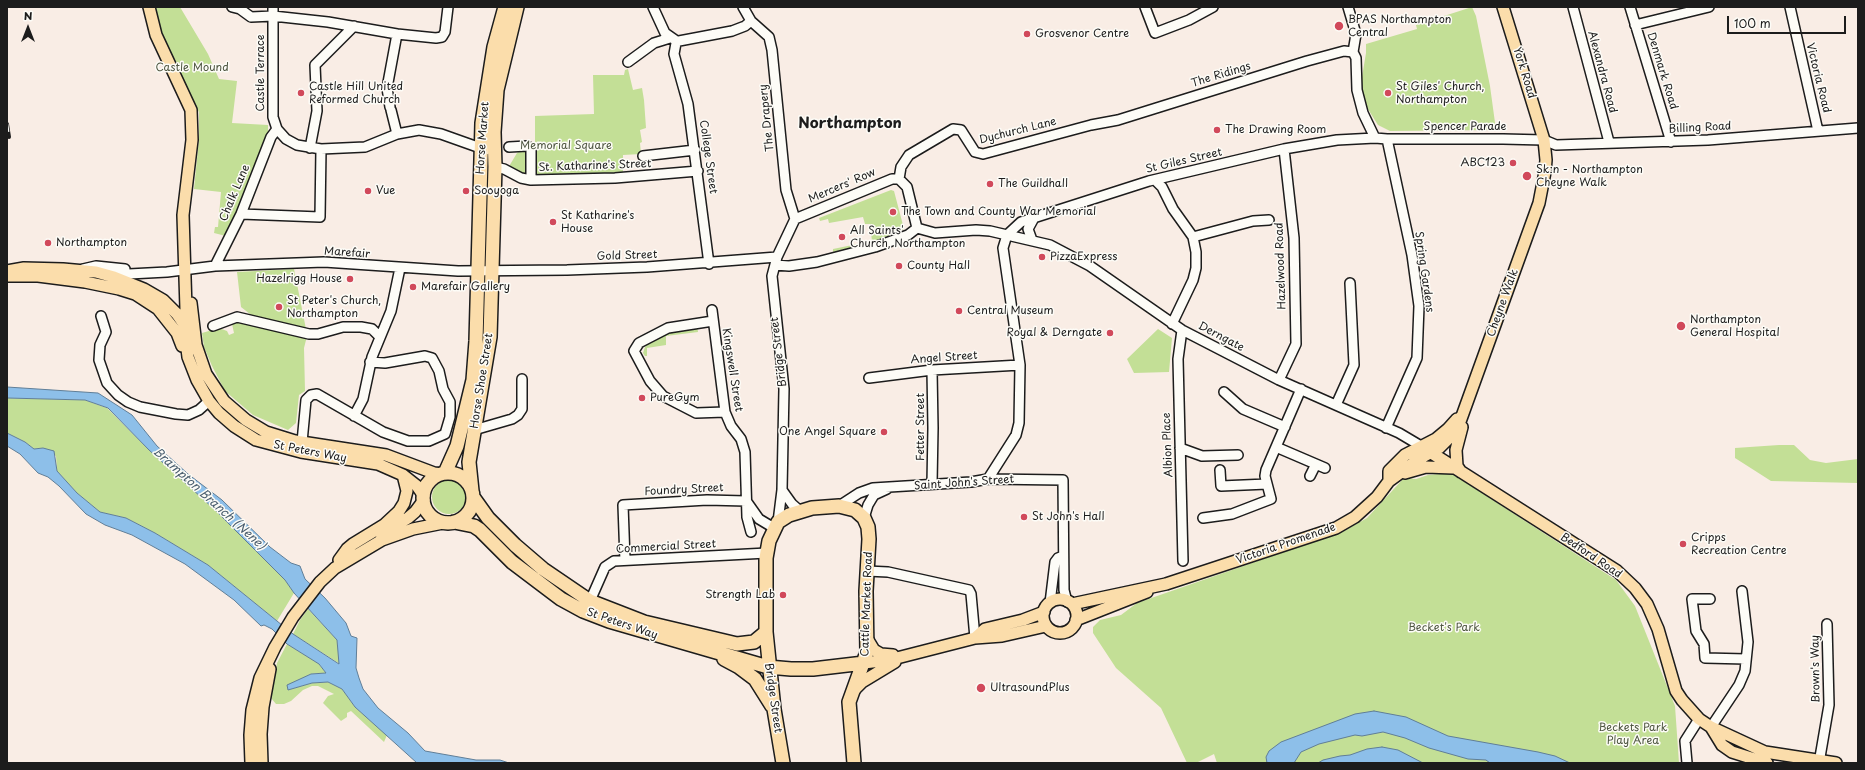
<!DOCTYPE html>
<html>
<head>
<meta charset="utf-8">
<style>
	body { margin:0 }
	#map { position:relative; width:1865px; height:770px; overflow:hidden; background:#f9ede5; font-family:"Playpen Sans",sans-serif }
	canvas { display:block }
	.frame { position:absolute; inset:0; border:8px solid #1c1c1c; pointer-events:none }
	.north { position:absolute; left:8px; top:8px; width:40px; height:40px; -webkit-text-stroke:3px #fdfcf7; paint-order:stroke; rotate:0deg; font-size:11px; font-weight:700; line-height:16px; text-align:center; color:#1c1c1c }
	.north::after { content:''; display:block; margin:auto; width:14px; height:18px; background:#1c1c1c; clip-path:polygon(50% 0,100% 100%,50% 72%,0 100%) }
	.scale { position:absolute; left:1727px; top:16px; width:119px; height:18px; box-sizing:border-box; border:2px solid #1c1c1c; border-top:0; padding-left:5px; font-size:12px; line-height:14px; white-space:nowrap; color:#1c1c1c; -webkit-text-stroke:3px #fdfcf7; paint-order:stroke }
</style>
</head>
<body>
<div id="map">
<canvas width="1865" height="770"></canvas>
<div class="frame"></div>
<div class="north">N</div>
<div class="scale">100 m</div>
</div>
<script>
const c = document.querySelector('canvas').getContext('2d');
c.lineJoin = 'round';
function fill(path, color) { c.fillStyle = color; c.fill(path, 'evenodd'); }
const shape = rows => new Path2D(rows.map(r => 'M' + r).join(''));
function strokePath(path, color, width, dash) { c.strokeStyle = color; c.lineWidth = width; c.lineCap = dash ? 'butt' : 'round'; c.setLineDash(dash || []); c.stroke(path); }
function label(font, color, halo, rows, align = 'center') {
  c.font = font + ' "Playpen Sans",sans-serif'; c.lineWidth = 3; c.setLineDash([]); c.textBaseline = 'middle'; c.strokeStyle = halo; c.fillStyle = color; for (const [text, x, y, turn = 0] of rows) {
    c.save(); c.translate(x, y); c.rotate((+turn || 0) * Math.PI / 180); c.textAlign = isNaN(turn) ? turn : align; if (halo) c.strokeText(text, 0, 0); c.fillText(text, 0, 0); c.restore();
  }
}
const green = shape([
	[149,7,180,7,208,54,219,79,237,81,232,123,268,125,268,134,226,236,214,233,215,227,218,227,221,192,194,189,199,139,199,112,197,109,191,110],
	[1472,7,1476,16,1490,86,1496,130,1390,131,1378,125,1366,106,1361,83,1366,53,1366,44,1417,29,1416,25],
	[628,69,633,90,642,88,644,100,646,128,640,130,642,142,640,143,641,154,623,155,623,173,535,178,535,116,594,114,593,75,624,75,625,70],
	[522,150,528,153,527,173,525,175,508,168,517,153],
	[891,190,894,191,904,229,873,242,833,252,833,249,872,241,870,224,865,224,863,217,829,223,828,219,820,221,819,218],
	[294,269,306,329,255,318,241,307,237,272],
	[240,320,307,336,304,348,305,391,299,395,296,423,288,430,253,415,225,391,212,366,204,347,202,333,219,328,227,331,229,335,234,333,232,324,233,322],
	[697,325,698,332,666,336,666,345,647,348,647,356,645,356,643,353,645,347,649,342,664,334],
	[1158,329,1172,338,1169,372,1134,373,1127,359],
	[7,398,85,400,107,408,149,450,213,508,285,580,294,593,277,621,208,565,155,533,126,518,100,512,77,493,57,471,56,456,43,448,34,449,25,442,7,433],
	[1779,445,1794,445,1810,460,1826,463,1858,459,1858,483,1771,481,1735,458,1735,448],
	[1451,473,1616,580,1635,606,1675,706,1679,763,1217,763,1214,754,1196,763,1187,763,1161,708,1116,668,1093,633,1093,627,1100,620,1121,615,1137,603,1344,531,1367,518,1404,478,1416,479,1428,475],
	'432 497a17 17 0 1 1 34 0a17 17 0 1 1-34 0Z',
	[308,609,337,640,340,664,293,634,300,620],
	[287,644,318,663,326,673,311,674,288,690,312,683,328,682,342,689,355,707,387,735,384,742,351,711,347,713,347,717,341,721,323,703,328,696,334,694,318,686,312,686,303,690,291,701,284,704,276,704,271,698,277,663]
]);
const water = shape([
	[7,387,98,393,132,415,157,446,188,474,222,500,270,547,291,563,300,566,305,579,325,598,346,623,351,636,357,638,356,668,359,678,363,689,378,708,408,733,425,751,476,760,500,760,509,763,417,763,355,707,342,689,328,682,312,683,288,690,287,685,311,674,326,673,319,664,287,644,272,629,264,625,261,626,234,600,185,564,132,535,105,525,86,514,59,486,48,477,38,473,20,454,7,446,7,433,25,442,34,449,43,448,54,451,57,471,77,493,100,512,126,518,155,533,208,565,293,634,339,664,337,640,294,593,285,580,213,508,149,450,108,408,85,400,7,398,7,387],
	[1374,711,1406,717,1448,736,1538,752,1555,756,1570,763,1490,763,1486,760,1468,759,1429,748,1405,738,1383,732,1362,736,1355,735,1319,744,1301,752,1294,763,1267,763,1266,757,1269,751,1281,742,1355,714,1374,711],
	[1382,747,1398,750,1423,763,1318,763,1323,760,1340,756,1350,755,1367,749,1382,747]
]);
const minor = shape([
	[232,7,240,9,251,17,273,16,328,22,397,34,436,38,442,37,445,32,448,7],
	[273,7,273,117,277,129,286,139,297,145,321,149,365,147,397,134,419,130,441,134,486,150],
	[653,7,665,33,675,40],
	[743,7,751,21,769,37,772,50,786,190,795,219],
	[1145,7,1155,33,1189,20,1213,7],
	[1348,7,1356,34,1353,52,1356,58,1357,90,1363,113,1375,138],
	[1573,7,1609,142],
	[1630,7,1671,142],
	[1790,7,1818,131],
	[1635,25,1709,7],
	[679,41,676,43,674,54,688,104,709,264],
	[679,41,732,31,745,26,751,21],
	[628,62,654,43,670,38],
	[390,107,387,88,397,34],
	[391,110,397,134],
	[509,147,527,146,531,148,531,180],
	[310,148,317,111,315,65,354,26],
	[643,156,695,150],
	[495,167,504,169,521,178,531,180,615,178,698,171],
	[899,179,901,167,909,155,953,129,961,130,975,152,983,154,1091,125,1118,120,1307,61,1344,51,1353,52],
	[1155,180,1162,187,1173,209,1193,237,1196,252,1196,268,1193,280,1172,324],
	[241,214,320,217,321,149],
	[795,219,892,179,899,179,907,187,917,228],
	[917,228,935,233,976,230,990,231,1050,245,1090,266,1182,330,1279,380,1399,433,1426,449],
	[1193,237,1253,221,1269,220],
	[1032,240,1028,229,1034,218],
	[775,265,789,266,817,262,875,247,908,235,917,228],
	[215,266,241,214,271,137,277,129],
	[83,269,96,266,125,269],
	[110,275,167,272,215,266,324,262,458,271,567,270,647,267,777,257],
	[712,310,725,412,731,426,741,439,745,452,747,517,751,532],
	[101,316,106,332,100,345,99,360,107,383,118,395,128,402,140,407,176,414,188,415,199,410,209,401],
	[713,321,668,328,639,343,634,351,650,381,663,396,696,413,725,412],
	[213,326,237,317,309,334,318,334,343,327,361,327,372,329,379,336],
	[1182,330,1178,359,1183,561],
	[932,370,933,428,932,484],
	[869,378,932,370,1020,365],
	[1279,380,1296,344,1294,238,1284,149],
	[1224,392,1243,409,1285,427],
	[1336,405,1354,365,1350,283],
	[354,416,363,399,372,357,391,311,400,268],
	[1386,428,1417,358,1419,306,1412,255,1387,139],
	[474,430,512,419,518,415,522,409,522,379],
	[302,442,306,400,311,395,317,394,383,432,408,441,429,441,445,434,450,417,450,402,443,389,439,371,432,358,425,356,385,363,370,362],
	[1276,447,1325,468],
	[1180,448,1202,456,1238,455],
	[1220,470,1221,486,1267,484],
	[1310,476,1316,464],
	[988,479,1016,435,1019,423,1020,365,1003,248,1007,235,1021,222,1149,181,1284,149,1337,140,1375,138,1387,139,1503,139,1544,140,1556,145,1708,140,1858,128],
	[782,490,792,504,800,511],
	[747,502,759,519,774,528],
	[839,506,859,493,873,488,971,482,988,479,1063,480,1064,590,1067,602],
	[864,518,868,505,874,495,887,489],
	[1203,518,1232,514,1271,499,1265,476,1266,470,1301,389],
	[778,522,782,490,784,389,772,276,777,257,795,219],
	[625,560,623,505,707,500,746,501],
	[867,571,888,572,969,590,971,594,975,638],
	[1710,599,1692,599,1696,631,1704,644,1705,658,1746,659],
	[590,601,605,567,614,561,767,553],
	[1050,603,1055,562,1058,558,1063,556],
	[1711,727,1739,685,1745,671,1748,642,1742,591],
	[1687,763,1685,741,1699,719],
	[1819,763,1829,705,1827,624]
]);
const major = shape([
	[149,7,156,35,191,110,192,140,183,215,186,309,184,324,188,357,197,380,209,401,219,413,234,426,256,440,301,452,378,464,403,475,417,486,424,496],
	[7,271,24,268,63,269,96,272,114,277,144,289,163,300,177,314,186,327],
	[7,276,38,276,85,282,119,289,135,294,158,309,177,333,182,346],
	[191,303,196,345,206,374,224,401,246,420,266,432,295,441,386,455,434,473,442,474],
	[1430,452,1617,571,1635,588,1647,604,1658,629,1676,691,1682,700,1699,719,1711,727,1765,752,1836,763],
	[1461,472,1457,466,1456,450,1462,427],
	[1405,473,1426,467,1453,468],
	[1389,481,1389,471,1405,455,1436,439,1448,429,1457,419],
	[381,534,408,518,415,512,424,500],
	[339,560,347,549,353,544,384,525,399,511,404,503,407,491,403,475],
	'1043 616a17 17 0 1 1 34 0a17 17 0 1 1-34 0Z',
	[1072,604,1166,584,1336,528,1355,517,1377,497,1389,481,1419,459,1439,448,1457,430,1539,203,1545,172,1546,160,1544,140,1503,7],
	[1076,620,1147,592],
	[975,638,985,629,1023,620,1044,612],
	[868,640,874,650,881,654,893,655],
	[864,663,889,660,975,638,1002,636,1046,626],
	[853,691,862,682,895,662],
	[1711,727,1722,745,1732,752,1767,763],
	[251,763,250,735,252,710,260,678,275,647,293,617,320,582,335,568,382,540,413,529,448,522],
	[262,763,261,734,263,707,270,669]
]);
const highway = shape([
	[445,473,457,446,473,380,476,341,482,123,494,47,505,7],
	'423 498a25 25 0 1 1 50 0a25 25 0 1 1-50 0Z',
	[472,491,469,462,490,337,495,167,494,132,497,90,517,7],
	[473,497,488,518,515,545,543,569,590,601,644,622,737,644,754,642,766,632],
	[454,522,474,526,480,530,512,562,561,599,583,611,609,621,768,667,791,669,813,669,864,663],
	[724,659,739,667,755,679,772,706],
	[783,763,774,709,766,632,766,558,769,541,778,522,789,515,812,508,839,506,855,510,864,518,868,527,869,539,866,591,867,652,849,702,854,763]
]);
const rail = shape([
	[7,124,9,137]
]);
const markers = [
	[1339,26,5,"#d1495b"],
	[1027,34,4,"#d1495b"],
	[301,93,4,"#d1495b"],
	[1388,93,4,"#d1495b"],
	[1217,130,4,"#d1495b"],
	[1513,163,4,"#d1495b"],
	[1527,176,5,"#d1495b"],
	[990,184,4,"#d1495b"],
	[368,191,4,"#d1495b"],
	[466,191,4,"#d1495b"],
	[893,212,4,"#d1495b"],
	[553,222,4,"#d1495b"],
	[842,237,4,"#d1495b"],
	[48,243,4,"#d1495b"],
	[1042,257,4,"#d1495b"],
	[899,266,4,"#d1495b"],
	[350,279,4,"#d1495b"],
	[413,287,4,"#d1495b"],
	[279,307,4,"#d1495b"],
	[959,311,4,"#d1495b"],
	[1681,326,5,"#d1495b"],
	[1110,333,4,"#d1495b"],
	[642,398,4,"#d1495b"],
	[884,432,4,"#d1495b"],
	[1024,517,4,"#d1495b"],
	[1683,544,4,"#d1495b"],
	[783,595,4,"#d1495b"],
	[981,688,5,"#d1495b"]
];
const poiNames = [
	["BPAS Northampton",1348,20],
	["Central",1348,33],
	["Grosvenor Centre",1035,34],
	["Castle Hill United",309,87],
	["Reformed Church",309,100],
	["St Giles' Church,",1396,87],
	["Northampton",1396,100],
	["The Drawing Room",1225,130],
	["ABC123",1505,163,"right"],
	["Sk:n - Northampton",1536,170],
	["Cheyne Walk",1536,183],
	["The Guildhall",998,184],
	["Vue",376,191],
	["Sooyoga",474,191],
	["The Town and County War Memorial",901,212],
	["St Katharine's",561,216],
	["House",561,229],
	["All Saints'",850,231],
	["Church, Northampton",850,244],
	["Northampton",56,243],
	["PizzaExpress",1050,257],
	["County Hall",907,266],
	["Hazelrigg House",342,279,"right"],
	["Marefair Gallery",421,287],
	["St Peter's Church,",287,301],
	["Northampton",287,314],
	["Central Museum",967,311],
	["Northampton",1690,320],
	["General Hospital",1690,333],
	["Royal & Derngate",1102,333,"right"],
	["PureGym",650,398],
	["One Angel Square",876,432,"right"],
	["St John's Hall",1032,517],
	["Cripps",1691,538],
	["Recreation Centre",1691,551],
	["Strength Lab",775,595,"right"],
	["UltrasoundPlus",990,688]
];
const parkNames = [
	["Castle Mound",192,68],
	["Memorial Square",566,146],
	["Becket's Park",1444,628],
	["Beckets Park",1633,728],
	["Play Area",1633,741]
];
const streetNames = [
	["Denmark Road",1662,71,73],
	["Alexandra Road",1602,72,75],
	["Castle Terrace",261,73,-90],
	["York Road",1524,73,73],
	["The Ridings",1221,75,-17],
	["Victoria Road",1818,78,76],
	["The Drapery",767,118,-96],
	["Spencer Parade",1465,127],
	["Billing Road",1700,128,-3],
	["Dychurch Lane",1018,131,-14],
	["Horse Market",483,138,-86],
	["College Street",708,157,82],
	["St Giles Street",1184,161,-13],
	["St. Katharine's Street",595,166,-2],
	["Mercers' Row",842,186,-23],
	["Chalk Lane",235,193,-67],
	["Marefair",347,253,4],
	["Gold Street",627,256,-2],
	["Hazelwood Road",1281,266,-92],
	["Spring Gardens",1424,272,82],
	["Cheyne Walk",1503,303,-70],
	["Derngate",1221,337,28],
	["Bridge Street",779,352,-97],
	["Angel Street",944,358,-4],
	["Kingswell Street",732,370,81],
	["Horse Shoe Street",482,381,-81],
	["Fetter Street",921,427,-90],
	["Albion Place",1168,445,-92],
	["St Peters Way",310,452,11],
	["Saint John's Street",964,483,-4],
	["Foundry Street",684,490,-3],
	["Victoria Promenade",1286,544,-19],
	["Commercial Street",666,547,-3],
	["Bedford Road",1591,556,34],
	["Cattle Market Road",867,604,-88],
	["St Peters Way",622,624,19],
	["Brown's Way",1816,669,-91],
	["Bridge Street",773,698,82]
];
const waterNames = [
	["Brampton Branch (Nene)",209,499,42]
];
const districtNames = [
	["Northampton",850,124]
];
fill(green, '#c3df96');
fill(water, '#8dbfe9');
strokePath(water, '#607e97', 1);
strokePath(minor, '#1c1c1c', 12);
strokePath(major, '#1c1c1c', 14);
strokePath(highway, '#1c1c1c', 16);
strokePath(minor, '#fdfcf7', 9);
strokePath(major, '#fbddab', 11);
strokePath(highway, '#fbddab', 13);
strokePath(rail, '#1c1c1c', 4);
strokePath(rail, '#fdfcf7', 2.5, [8]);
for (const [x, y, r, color] of markers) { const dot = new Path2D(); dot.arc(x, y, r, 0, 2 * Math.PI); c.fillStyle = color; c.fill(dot); strokePath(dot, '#fdfcf7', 1.5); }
label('11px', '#1c1c1c', '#fdfcf7', poiNames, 'left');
label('11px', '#4e5641', '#fdfcf7', parkNames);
label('11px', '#1c1c1c', '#fdfcf7', streetNames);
label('italic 12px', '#495d6e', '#fdfcf7', waterNames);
label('bold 15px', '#1c1c1c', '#fdfcf7', districtNames);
</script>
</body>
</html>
